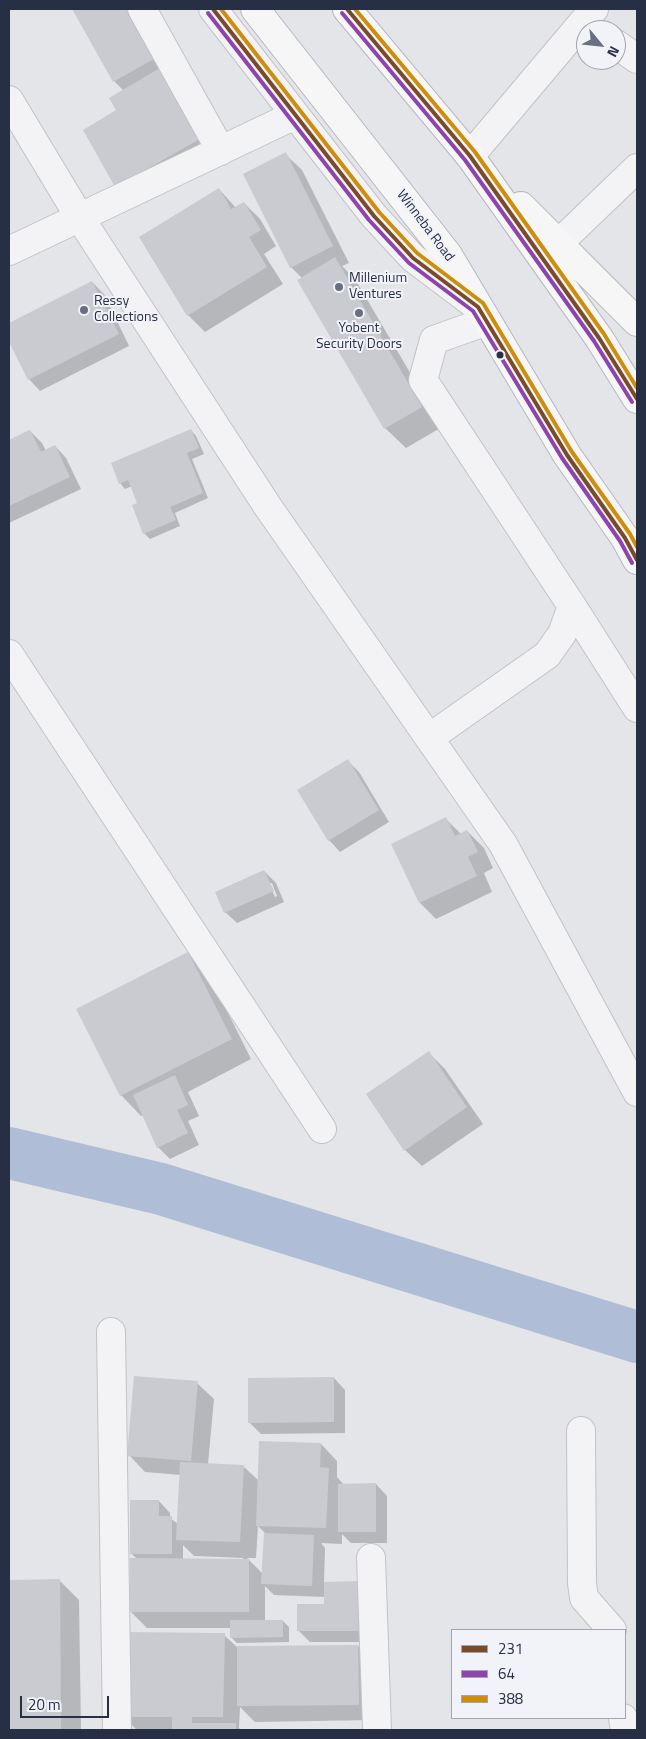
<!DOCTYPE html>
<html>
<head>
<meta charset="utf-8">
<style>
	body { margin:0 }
	#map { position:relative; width:646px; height:1739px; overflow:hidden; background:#e3e5e9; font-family:"Titillium Web",sans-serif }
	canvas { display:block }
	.frame { position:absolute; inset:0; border:10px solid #272f45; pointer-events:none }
	.legend { position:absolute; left:451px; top:1629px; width:175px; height:90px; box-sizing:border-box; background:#f1f3f8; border:1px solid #a0a5b0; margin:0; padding:6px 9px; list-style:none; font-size:15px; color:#272f45 }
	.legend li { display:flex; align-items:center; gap:10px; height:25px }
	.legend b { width:25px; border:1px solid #a0a5b0 }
	.north { position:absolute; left:576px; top:20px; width:50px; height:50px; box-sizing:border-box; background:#f1f3f8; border:1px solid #a0a5b0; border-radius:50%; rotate:118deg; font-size:14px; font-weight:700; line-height:20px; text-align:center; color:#272f45 }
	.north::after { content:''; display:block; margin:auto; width:18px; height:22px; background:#696f7e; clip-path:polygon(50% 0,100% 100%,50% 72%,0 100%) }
	.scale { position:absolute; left:20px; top:1696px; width:89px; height:22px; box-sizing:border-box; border:2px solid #272f45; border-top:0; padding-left:6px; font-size:15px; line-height:18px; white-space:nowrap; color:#272f45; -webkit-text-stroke:4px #f1f3f8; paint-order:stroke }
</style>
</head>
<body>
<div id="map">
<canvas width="646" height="1739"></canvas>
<div class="frame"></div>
<ul class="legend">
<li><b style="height:6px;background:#7a4b2a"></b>231</li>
<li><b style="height:6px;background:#8e44ad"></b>64</li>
<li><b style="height:6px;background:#cd8e0e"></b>388</li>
</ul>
<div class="north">N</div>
<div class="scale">20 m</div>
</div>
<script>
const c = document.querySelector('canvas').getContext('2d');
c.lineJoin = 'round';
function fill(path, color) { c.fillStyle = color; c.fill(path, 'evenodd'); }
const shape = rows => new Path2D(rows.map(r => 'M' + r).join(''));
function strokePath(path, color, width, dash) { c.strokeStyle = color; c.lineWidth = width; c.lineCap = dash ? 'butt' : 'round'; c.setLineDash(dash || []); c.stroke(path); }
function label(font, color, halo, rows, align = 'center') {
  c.font = font + ' "Titillium Web",sans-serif'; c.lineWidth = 4; c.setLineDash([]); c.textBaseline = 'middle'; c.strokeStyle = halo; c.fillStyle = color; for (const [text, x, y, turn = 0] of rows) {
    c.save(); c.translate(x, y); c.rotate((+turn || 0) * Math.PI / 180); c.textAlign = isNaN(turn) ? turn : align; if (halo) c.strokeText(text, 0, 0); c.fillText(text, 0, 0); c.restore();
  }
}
const shadow = shape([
	[74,9,139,9,215,156,133,202,118,111,124,91,114,81],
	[285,154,302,170,349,263,342,266,355,279,442,427,406,448,385,428,299,280,302,278,291,267],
	[219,189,236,208,244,203,260,219,276,246,264,254,283,284,205,332,188,315],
	[92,282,104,294,129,346,40,391,29,379,9,339,9,324],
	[191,430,196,436,204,454,192,459,208,498,175,513,180,526,150,539,144,533,133,506,139,503,132,486,125,489,120,483],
	[30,431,42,443,46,451,55,446,66,458,81,489,9,523,9,441],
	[347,760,359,772,389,822,340,852,329,840],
	[446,819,461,834,467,831,484,848,493,868,484,873,492,892,436,919,420,903,393,845],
	[264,871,276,883,284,902,237,923,225,912],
	[269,883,272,883,277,896,275,897],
	[188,953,208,973,251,1059,188,1092,199,1116,188,1121,199,1145,170,1159,158,1147,143,1115,141,1116,121,1095],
	[429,1053,445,1069,483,1124,422,1166,405,1150],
	[334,1378,345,1390,345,1433,261,1434,250,1423],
	[197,1383,214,1399,208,1464,243,1466,259,1481,321,1444,337,1461,337,1477,344,1485,376,1484,387,1496,387,1543,351,1543,342,1534,342,1544,321,1543,325,1548,324,1583,359,1582,371,1642,310,1642,299,1631,325,1605,325,1597,274,1595,265,1586,265,1621,283,1621,289,1627,289,1642,237,1643,231,1637,231,1628,147,1628,131,1612,137,1559,131,1553,159,1501,170,1513,170,1518,178,1524,181,1475,145,1472,129,1455],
	[258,1526,265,1533,263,1574,247,1558,256,1558],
	[183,1545,194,1556,243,1558,243,1560,183,1560],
	[59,1580,79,1600,81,1730,9,1730,9,1581],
	[224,1635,237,1647,358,1646,374,1663,375,1720,255,1722,240,1707,239,1728,241,1730,137,1730,123,1716]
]);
const river = shape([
	[9,1153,161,1189,637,1337]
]);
const building = shape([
	[72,9,133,9,159,56,113,82],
	[160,68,200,139,115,187,83,130,116,110,109,98],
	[286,152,333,246,290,268,243,174],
	[219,188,231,209,244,202,261,230,249,237,267,267,187,316,139,237],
	[335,257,422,407,384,429,297,280],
	[92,281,119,334,28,380,9,342,9,323],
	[191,429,199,448,187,453,203,493,170,507,176,520,143,534,132,505,137,503,128,480,119,484,111,463],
	[29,430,30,430,41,452,55,445,70,477,9,506,9,440],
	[348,759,379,810,328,841,297,790],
	[446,817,455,836,467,830,478,852,468,857,477,876,419,903,391,844],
	[264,870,274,891,224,913,215,892],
	[188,952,232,1039,120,1096,76,1009],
	[429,1051,467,1107,404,1151,366,1094],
	[175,1075,188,1105,177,1110,188,1133,157,1148,133,1095],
	[134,1376,198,1381,191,1461,127,1456],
	[334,1377,334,1422,248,1423,248,1378],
	[259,1441,321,1443,320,1467,329,1468,326,1528,256,1526],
	[180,1462,244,1465,240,1542,176,1540],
	[376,1483,376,1532,338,1532,338,1484],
	[130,1500,159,1500,159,1516,172,1516,172,1554,130,1554],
	[264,1533,314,1535,312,1586,261,1584],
	[130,1558,249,1559,249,1612,130,1612],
	[60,1579,61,1730,9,1730,9,1580],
	[359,1581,360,1631,297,1631,297,1604,324,1604,324,1582],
	[230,1620,283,1620,283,1637,230,1638],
	[123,1632,225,1633,223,1717,192,1717,192,1723,236,1723,236,1730,172,1730,172,1717,122,1717],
	[358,1645,359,1705,237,1706,237,1646]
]);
const minor = shape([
	[142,9,221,151],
	[213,9,374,216,413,258,478,307],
	[616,44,637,59],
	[9,100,80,218,268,507,503,844,637,1092],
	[470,156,594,9],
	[559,243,637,168],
	[9,251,295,115],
	[572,606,637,708],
	[9,654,322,1129],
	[429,738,547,655,562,634,572,606,423,380,434,340,487,321],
	[111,1332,117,1730],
	[581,1431,582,1583,584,1598,612,1630],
	[371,1558,377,1730],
	[623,1718,625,1730]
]);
const highway = shape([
	[255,9,448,255,567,455,625,538,637,560],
	[347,9,470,156,599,338,637,399],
	[521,206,637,322]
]);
const bus1 = shape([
	[213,9,374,216,413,258,478,307,567,455,625,538,637,560],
	[347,9,470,156,599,338,637,399]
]);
const bus2 = shape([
	[208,13,369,220,409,263,473,311,562,458,620,541,632,563],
	[342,13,465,160,594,341,632,402]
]);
const bus3 = shape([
	[221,9,379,212,417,253,483,303,572,452,630,534,637,547],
	[355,9,475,152,604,334,637,388]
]);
const markers = [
	[339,287,5,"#696f7e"],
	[84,310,5,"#696f7e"],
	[359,313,5,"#696f7e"],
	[500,355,4.5,"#272f45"]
];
const streetNames = [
	["Winneba Road",425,226,53]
];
const poiNames = [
	["Millenium",349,279],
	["Ventures",349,295],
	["Ressy",94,302],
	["Collections",94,318],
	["Yobent",359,329,"center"],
	["Security Doors",359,345,"center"]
];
fill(shadow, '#0003');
strokePath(river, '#afbed6', 52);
fill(building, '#c9cbd0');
strokePath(minor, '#c1c3c7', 30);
strokePath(highway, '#b5b8be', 30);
strokePath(minor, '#f3f3f5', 28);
strokePath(highway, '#f6f6f7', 28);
strokePath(bus1, '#7a4b2a', 4);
strokePath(bus2, '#8e44ad', 4);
strokePath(bus3, '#cd8e0e', 4);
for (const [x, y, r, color] of markers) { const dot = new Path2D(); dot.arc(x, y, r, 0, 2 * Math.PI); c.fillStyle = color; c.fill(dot); strokePath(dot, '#f1f3f8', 2); }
label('14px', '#272f45', '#f1f3f8', streetNames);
label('14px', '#272f45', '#f1f3f8', poiNames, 'left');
</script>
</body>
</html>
